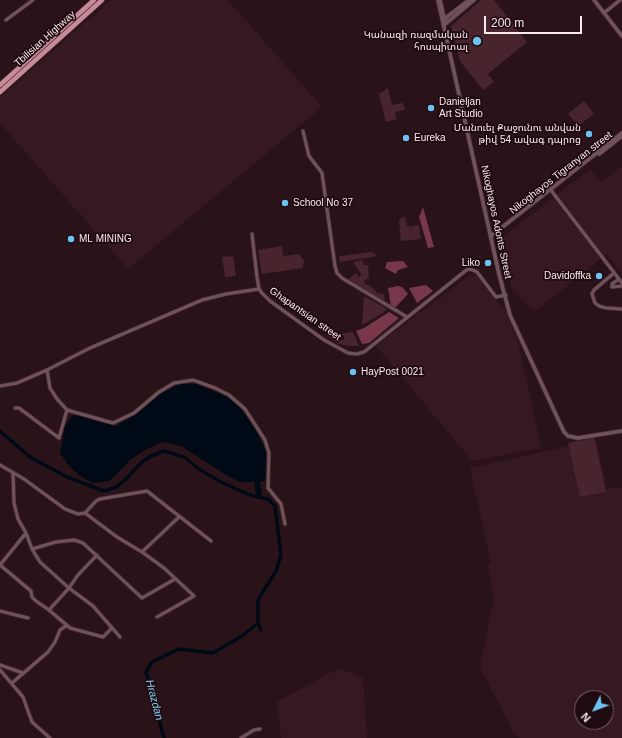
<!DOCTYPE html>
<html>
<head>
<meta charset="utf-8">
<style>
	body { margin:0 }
	#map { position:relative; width:622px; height:738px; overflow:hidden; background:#291318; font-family:Arial,sans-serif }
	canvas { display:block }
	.north { position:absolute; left:574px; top:690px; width:40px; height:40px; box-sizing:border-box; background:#1f0a0f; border:1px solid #776468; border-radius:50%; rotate:228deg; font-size:11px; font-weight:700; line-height:16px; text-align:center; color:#fbeaed }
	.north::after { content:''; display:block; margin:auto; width:14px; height:18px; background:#6ec2f3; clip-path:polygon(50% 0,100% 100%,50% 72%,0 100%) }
	.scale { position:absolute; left:484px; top:16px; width:98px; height:18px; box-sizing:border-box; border:2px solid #fbeaed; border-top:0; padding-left:5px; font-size:12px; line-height:14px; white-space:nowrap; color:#fbeaed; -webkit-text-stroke:3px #1f0a0f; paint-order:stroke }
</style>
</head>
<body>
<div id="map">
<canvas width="622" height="738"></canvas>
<div class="north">N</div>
<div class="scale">200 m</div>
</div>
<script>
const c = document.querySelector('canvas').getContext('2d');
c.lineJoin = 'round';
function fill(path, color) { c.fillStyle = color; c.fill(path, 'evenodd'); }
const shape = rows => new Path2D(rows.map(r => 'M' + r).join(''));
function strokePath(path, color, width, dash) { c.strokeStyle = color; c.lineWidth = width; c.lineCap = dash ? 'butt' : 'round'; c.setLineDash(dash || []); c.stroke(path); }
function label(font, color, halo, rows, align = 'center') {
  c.font = font + ' Arial,"Noto Sans Armenian",sans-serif'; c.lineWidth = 3.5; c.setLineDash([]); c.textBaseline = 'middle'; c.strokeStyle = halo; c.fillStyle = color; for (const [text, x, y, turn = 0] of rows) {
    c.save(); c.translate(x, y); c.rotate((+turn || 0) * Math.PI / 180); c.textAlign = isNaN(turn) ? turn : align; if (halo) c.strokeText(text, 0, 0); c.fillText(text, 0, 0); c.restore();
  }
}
const built = shape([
	[111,0,228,0,322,107,128,269,0,123,0,97],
	[621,167,622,168,622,273,607,254,534,312,512,289,500,239,590,169,601,182],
	[475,271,492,296,504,309,518,341,541,448,472,461,376,346],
	[596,440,607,489,622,487,622,738,520,738,512,730,480,667,494,597,488,566,491,563,470,468],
	[582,698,606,698,606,722,582,722],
	[339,668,363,678,367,738,281,738,277,702]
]);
const green = shape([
	[481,0,494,0,527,42,488,74,494,82,483,90,460,61,451,26],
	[388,88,392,105,403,103,405,110,395,112,396,120,386,122,379,94],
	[584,101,594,114,578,126,568,114],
	[405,217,407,226,411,226,412,235,412,226,419,225,421,239,401,241,399,221,400,219],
	[282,246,283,256,299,254,304,261,303,268,262,274,258,250],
	[372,252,378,256,340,262,339,256],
	[233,256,236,276,225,277,222,257],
	[363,260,363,265,368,265,369,277,364,281,365,285,370,285,377,293,384,294,385,301,348,280,356,273,358,276,360,277,361,274,353,262],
	[364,296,387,309,383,313,362,325],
	[353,332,359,346,349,346,339,344,328,336,339,333,340,340,344,340,344,336,341,335,340,334],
	[594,438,606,492,580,497,568,443]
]);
const forest = shape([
	[423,207,434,247,428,248,419,217],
	[403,261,408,267,398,270,396,274,385,268,387,262],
	[426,285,433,291,417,303,409,288],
	[398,286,402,287,408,294,395,308,391,306,388,288],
	[389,312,399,318,369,343,362,344,356,331,364,328]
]);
const water = shape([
	[180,384,196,384,225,396,238,404,258,434,266,451,265,481,249,482,240,482,226,475,181,446,162,442,143,451,129,461,120,471,109,481,93,483,80,476,70,467,60,453,65,426,72,416,78,415,96,421,116,426,135,415,158,395]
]);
const canal = shape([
	[0,431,30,457,67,477,101,490,105,491,116,487,125,480,143,461,151,456,164,451,184,457,200,470,221,482,250,495,268,499,275,506,281,555,276,571,258,600,258,623,261,630],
	[164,738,146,672,152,662,179,649,213,653,242,636,258,623]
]);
const river = shape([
	[257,482,259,496]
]);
const minor = shape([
	[604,13,620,0],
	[6,20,33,0],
	[303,131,309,156,322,173,335,266,337,273,342,278,407,317],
	[550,189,622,283],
	[252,234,257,277,259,289,262,293,270,301,324,340,348,353,357,354,364,352,464,272,468,269,473,270,477,272,496,297,506,295],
	[614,273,594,290,592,294,595,303,599,306,606,308,622,309],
	[619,279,612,284,612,287,622,286],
	[47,370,50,388,57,399,67,410,113,423,134,413,159,392,174,383,193,380,215,388,229,395,245,409,265,440,269,453,268,488,281,504,285,524],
	[0,386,17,383,47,370,90,348,202,300,226,294,259,289],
	[15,408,19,408,59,438,67,410],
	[0,465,24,479,65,509,78,514,85,513,96,501,100,499,147,491,211,541],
	[13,473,14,503,18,519,26,533,0,565,31,591,32,597,36,601,49,610,70,628,103,637,112,628],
	[85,513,117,537,142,552,164,568,194,596,157,617],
	[26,533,32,549,40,562,69,588,93,606,120,637],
	[32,549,56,542,74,540,83,543,142,598,175,579],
	[142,552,179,517],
	[49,610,69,588,78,575,97,555],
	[0,611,28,618],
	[0,665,23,673],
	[0,670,23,697,32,722,50,738],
	[12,683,48,652,55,642,60,630,67,625],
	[241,738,254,730,260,729]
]);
const tertiary = shape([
	[438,0,499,274,510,315,564,432,568,436,578,438,622,431],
	[440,0,445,22],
	[594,0,622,36],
	[443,20,469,0],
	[444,25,474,0],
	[599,154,622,136],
	[491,236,622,133]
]);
const primary = shape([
	[0,85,94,0],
	[0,92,102,0]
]);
const markers = [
	[477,41,5,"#6ec2f3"],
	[431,108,4,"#6ec2f3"],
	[589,134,4,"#6ec2f3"],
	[406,138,4,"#6ec2f3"],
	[285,203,4,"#6ec2f3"],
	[71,239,4,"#6ec2f3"],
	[488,263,4,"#6ec2f3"],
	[599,276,4,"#6ec2f3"],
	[353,372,4,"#6ec2f3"]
];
const poiNames = [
	["Կանազի ռազմական",468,35,"right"],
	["հոսպիտալ",468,47,"right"],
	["Danieljan",439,102],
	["Art Studio",439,114],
	["Մանուել Քաջունու անվան",581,128,"right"],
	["թիվ 54 ավագ դպրոց",581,140,"right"],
	["Eureka",414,138],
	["School No 37",293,203],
	["ML MINING",79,239],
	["Liko",480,263,"right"],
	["Davidoffka",591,276,"right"],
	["HayPost 0021",361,372]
];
const streetNames = [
	["Tbilisian Highway",45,39,-42],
	["Nikoghayos Tigranyan street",561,173,-38],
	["Nikoghayos Adonts Street",496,222,78],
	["Ghapantsian street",305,314,35]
];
const waterNames = [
	["Hrazdan",154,700,75]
];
fill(built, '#361920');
fill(green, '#48242d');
fill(forest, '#783849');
fill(water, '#000a16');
strokePath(canal, '#000a16', 3.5);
strokePath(river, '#000a16', 6);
strokePath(minor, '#422d32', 4.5);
strokePath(tertiary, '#422d32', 5);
strokePath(primary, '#422d32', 6);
strokePath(minor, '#715259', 3);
strokePath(tertiary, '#715259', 3.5);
strokePath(primary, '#c88a98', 4.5);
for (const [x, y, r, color] of markers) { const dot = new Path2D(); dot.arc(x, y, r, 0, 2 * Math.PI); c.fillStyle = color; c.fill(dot); strokePath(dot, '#1f0a0f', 1.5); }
label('10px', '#fbeaed', '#1f0a0f', poiNames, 'left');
label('10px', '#fbeaed', '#1f0a0f', streetNames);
label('italic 11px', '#82cdf9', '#1f0a0f', waterNames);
</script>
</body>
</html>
